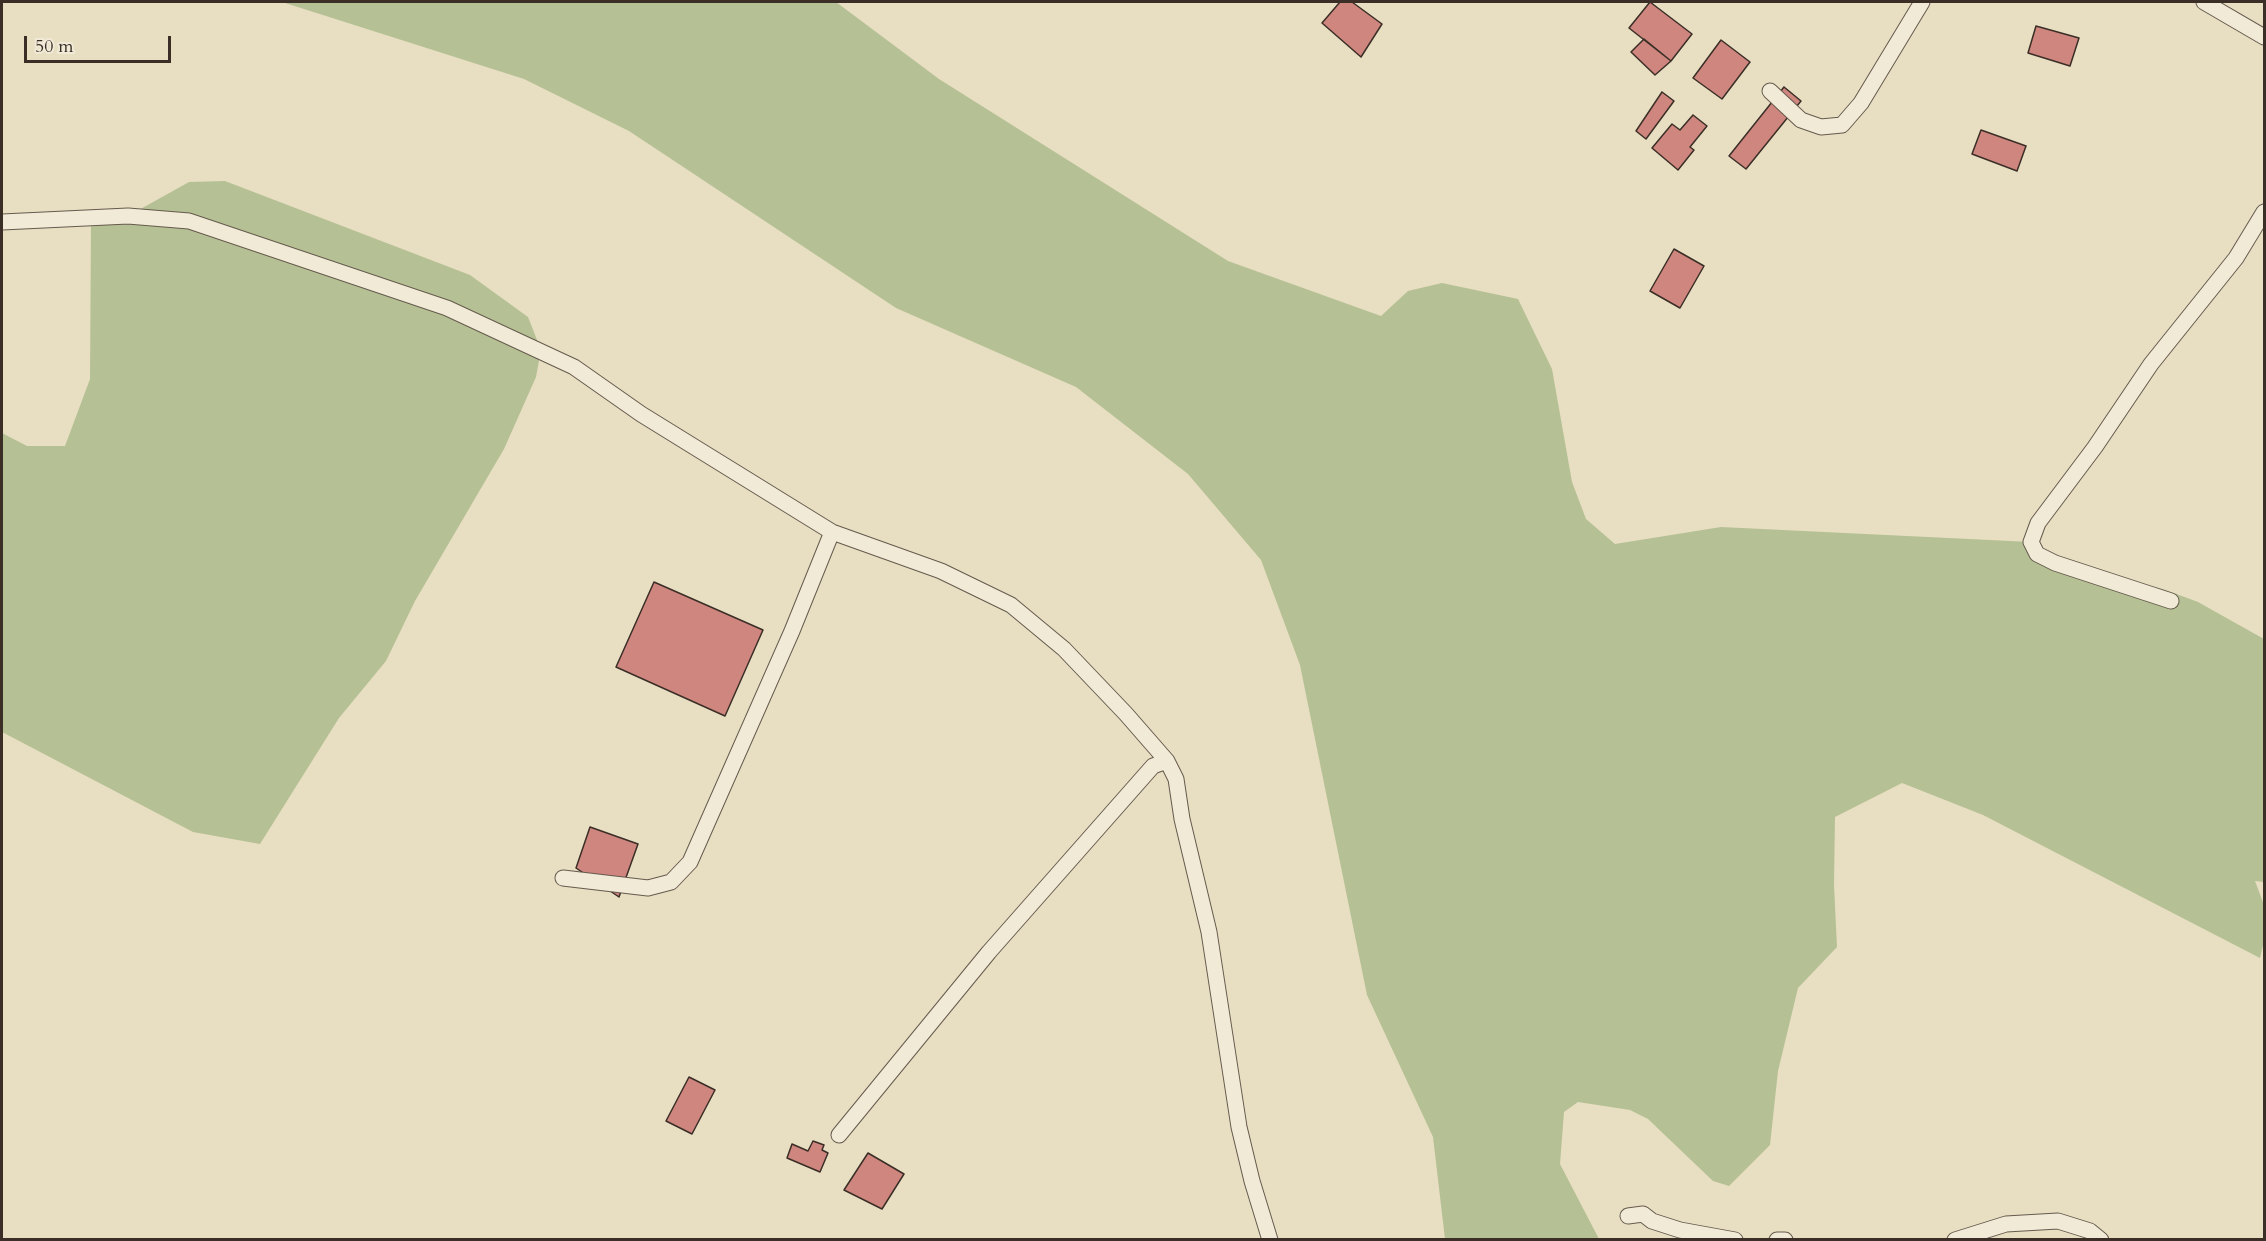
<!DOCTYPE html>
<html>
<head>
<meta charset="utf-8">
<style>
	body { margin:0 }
	#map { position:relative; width:2266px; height:1241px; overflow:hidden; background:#e8dec2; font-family:Cardo,serif }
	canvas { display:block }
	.frame { position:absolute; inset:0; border:3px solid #3a2e26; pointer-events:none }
	.scale { position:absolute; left:24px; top:36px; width:147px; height:27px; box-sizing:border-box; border:3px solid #3a2e26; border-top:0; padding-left:8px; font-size:18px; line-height:21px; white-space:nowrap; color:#3a2e26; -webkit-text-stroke:4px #f0ead7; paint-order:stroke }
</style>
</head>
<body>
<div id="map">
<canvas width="2266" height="1241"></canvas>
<div class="frame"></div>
<div class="scale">50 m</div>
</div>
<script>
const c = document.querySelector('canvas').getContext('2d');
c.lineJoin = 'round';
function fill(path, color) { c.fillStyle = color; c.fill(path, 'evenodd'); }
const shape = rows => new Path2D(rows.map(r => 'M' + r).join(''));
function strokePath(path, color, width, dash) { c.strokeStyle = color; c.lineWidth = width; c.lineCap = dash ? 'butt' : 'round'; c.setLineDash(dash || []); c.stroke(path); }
const green = shape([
	[282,2,836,2,939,79,1228,261,1381,316,1408,291,1442,283,1518,299,1552,369,1572,482,1586,519,1615,544,1721,527,2031,542,2055,563,2163,589,2198,602,2264,639,2264,882,2255,881,2264,905,2264,941,2260,958,1983,815,1902,783,1835,817,1834,885,1837,947,1798,988,1778,1071,1770,1145,1729,1186,1713,1181,1648,1119,1630,1110,1578,1102,1564,1112,1560,1164,1599,1239,1445,1239,1433,1137,1367,995,1300,665,1261,560,1188,474,1076,387,896,308,629,131,524,79],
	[225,181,470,275,528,317,541,350,536,377,504,449,415,601,386,661,339,718,260,844,193,832,2,732,2,433,27,446,65,446,90,379,91,223,128,216,189,182]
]);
const building = shape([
	[1340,2,1352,2,1382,24,1361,57,1322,23,1340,2],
	[1650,2,1692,34,1671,61,1629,28,1650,2],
	[2036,26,2079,38,2070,66,2028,53,2036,26],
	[1644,39,1671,61,1655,75,1631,52,1644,39],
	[1721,40,1750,62,1722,99,1693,78,1721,40],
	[1784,87,1801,101,1746,169,1729,156,1784,87],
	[1662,92,1674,101,1646,139,1636,131,1662,92],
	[1693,115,1707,126,1690,147,1694,150,1678,170,1652,148,1672,124,1680,130,1693,115],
	[1981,130,2026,146,2017,171,1972,154,1981,130],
	[1674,249,1704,266,1680,308,1650,291,1674,249],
	[654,582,763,630,725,716,616,667,654,582],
	[590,827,638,844,619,897,576,868,590,827],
	[689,1077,715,1090,692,1134,666,1121,689,1077],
	[813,1141,824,1145,822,1150,828,1153,820,1172,787,1158,792,1144,808,1151,813,1141],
	[868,1153,904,1174,882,1209,844,1190,868,1153]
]);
const minor = shape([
	[2204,2,2264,37],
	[1770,91,1801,120,1821,127,1842,125,1861,103,1922,2],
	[2,222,128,216,189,221,447,308,574,367,641,414,832,532,941,571,1011,605,1064,649,1126,714,1167,761,1176,779,1182,819,1209,932,1239,1127,1252,1181,1270,1240],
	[2171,601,2055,563,2037,554,2031,542,2038,523,2095,447,2151,364,2236,258,2264,212],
	[563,878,648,888,671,882,690,862,792,631,832,532],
	[839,1135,989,952,1153,766,1167,761],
	[1628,1216,1643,1214,1652,1221,1680,1230,1735,1240],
	[1777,1240,1785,1240],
	[1955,1240,2006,1224,2058,1221,2090,1231,2101,1240]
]);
fill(green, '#b5c194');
fill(building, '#cf867e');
strokePath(building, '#3a2e26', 1.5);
strokePath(minor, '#665a4d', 17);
strokePath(minor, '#f0ead7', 15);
</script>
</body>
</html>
